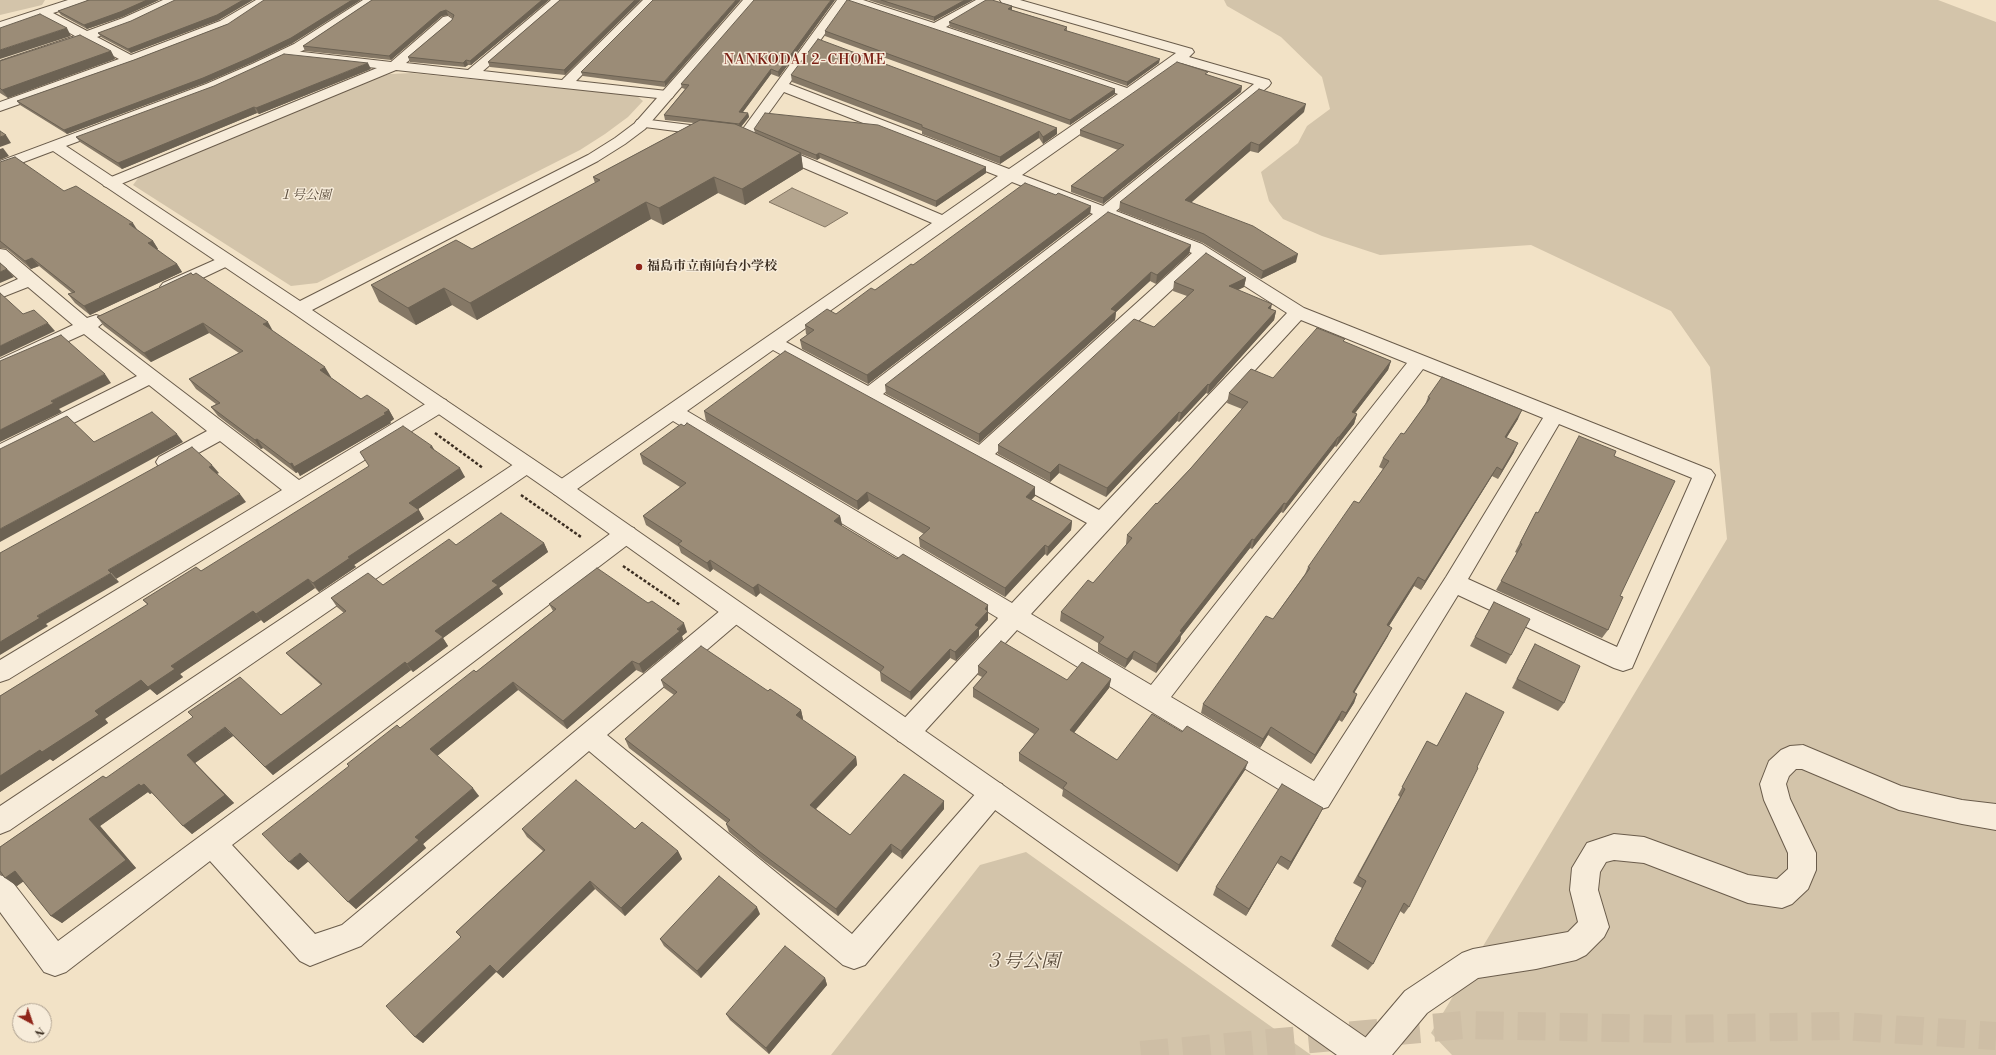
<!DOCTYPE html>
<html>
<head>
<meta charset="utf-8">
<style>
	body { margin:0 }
	#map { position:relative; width:1996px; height:1055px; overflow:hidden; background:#f2e2c6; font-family:"Libre Bodoni",serif }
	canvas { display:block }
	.north { position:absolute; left:12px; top:1003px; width:40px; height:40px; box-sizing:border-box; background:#f7ecda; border:1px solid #ada090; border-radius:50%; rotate:140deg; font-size:11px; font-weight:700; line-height:16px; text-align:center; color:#3d2f22 }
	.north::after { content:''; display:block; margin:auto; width:14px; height:18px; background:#8f2418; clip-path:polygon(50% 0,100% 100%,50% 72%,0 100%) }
</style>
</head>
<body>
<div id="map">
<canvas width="1996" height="1055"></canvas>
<div class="north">N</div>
</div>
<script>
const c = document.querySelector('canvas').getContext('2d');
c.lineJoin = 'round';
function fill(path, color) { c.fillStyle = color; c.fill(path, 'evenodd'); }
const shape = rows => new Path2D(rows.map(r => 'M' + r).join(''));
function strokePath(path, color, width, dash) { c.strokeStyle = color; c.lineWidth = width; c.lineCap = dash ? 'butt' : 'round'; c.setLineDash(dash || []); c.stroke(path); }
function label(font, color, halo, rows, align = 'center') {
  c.font = font + ' "Libre Bodoni","Noto Serif JP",serif'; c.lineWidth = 3; c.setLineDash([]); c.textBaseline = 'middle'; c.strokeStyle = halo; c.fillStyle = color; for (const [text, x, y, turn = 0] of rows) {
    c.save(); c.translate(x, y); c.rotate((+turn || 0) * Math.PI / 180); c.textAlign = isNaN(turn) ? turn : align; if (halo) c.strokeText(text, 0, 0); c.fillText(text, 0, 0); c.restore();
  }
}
const green = shape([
	[0,0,45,0,42,5,0,15],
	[1224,0,1938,0,1996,22,1996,1055,1452,1055,1431,1033,1727,539,1710,367,1671,311,1531,245,1380,255,1322,236,1283,219,1269,201,1261,172,1298,143,1307,126,1330,109,1322,77,1281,37,1227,6],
	[411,73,637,96,643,101,628,117,605,134,580,150,317,283,291,286,133,185,142,173,368,80,390,74],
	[1026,852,1311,1055,831,1055,980,865]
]);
const water = shape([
	[792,188,848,213,825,227,769,202,792,188]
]);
const trunkTunnel = shape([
	[1141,1055,1463,1025,1672,1029,1841,1026,1996,1036]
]);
const path = shape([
	[435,433,483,468],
	[521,495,581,537],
	[623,566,680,605]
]);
const minor = shape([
	[68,0,87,0,85,3,53,13,87,31,123,18,163,0,179,0,177,3,133,24,97,37,131,55,220,21,256,0,271,0,230,27,136,63,0,111,0,102,119,59,85,41,0,69,0,61,75,36,41,17,0,30,0,22,68,0],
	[551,0,564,0,483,71,562,80,643,0,656,0,576,81,667,91,672,92,674,95,672,98,667,99,396,70,116,186,110,188,104,186,102,183,104,180,377,68,285,58,280,57,278,54,280,51,285,50,391,62,443,17,448,16,454,20,453,23,406,63,468,70,551,0],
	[837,0,863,0,934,23,976,0,991,0,946,27,1127,88,1176,53,1002,3,1000,0,1020,0,1192,49,1194,52,1189,57,1269,80,1271,83,1269,86,1116,211,1202,244,1304,308,1711,470,1715,475,1632,668,1623,671,1614,668,1458,595,1328,807,1318,810,1308,807,1017,630,916,741,907,744,898,741,894,733,898,725,998,618,673,421,570,494,562,497,554,494,551,489,554,484,932,223,739,140,737,137,837,0],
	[847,3,1118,94,1009,169,789,84,847,3],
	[1181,63,1254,84,1103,206,1022,175,1181,63],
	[784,92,998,176,942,215,753,135,784,92],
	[1012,182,1093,214,868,386,786,342,1012,182],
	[1107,219,1192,253,979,445,883,394,1107,219],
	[1204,260,1287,313,1099,510,995,454,1204,260],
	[1301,320,1407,363,1151,685,1031,614,1301,320],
	[773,350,862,400,1087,523,1012,603,687,411,773,350],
	[1423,369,1543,418,1446,577,1314,781,1171,697,1423,369],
	[1559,424,1692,478,1617,647,1468,579,1559,424],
	[642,119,714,128,719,129,721,132,719,135,714,136,637,126,635,123,637,120,642,119],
	[0,249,6,250,87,318,96,315,102,317,105,321,98,327,299,480,432,400,439,398,446,400,449,405,446,410,306,496,9,679,0,682,0,660,282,490,220,441,173,467,166,469,159,467,156,462,159,457,207,431,149,385,0,460,0,444,137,376,84,334,0,372,0,359,73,325,28,287,0,298,0,287,18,279,0,263,0,249],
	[226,255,232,256,235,260,232,264,175,291,169,292,163,291,160,287,163,283,226,255],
	[527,458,534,460,537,465,534,470,10,830,0,834,0,806,520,460,527,458],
	[626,526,634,528,637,534,634,540,232,845,315,934,342,925,727,605,735,603,743,605,747,612,743,619,607,735,852,934,984,784,993,781,1002,784,1006,793,1002,802,865,965,854,969,843,965,589,751,361,946,310,966,300,961,210,861,66,972,55,976,44,972,0,912,0,875,10,879,58,941,618,528,626,526],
	[1803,745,1901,786,1962,800,1996,804,1996,830,1962,824,1899,810,1802,769,1796,769,1789,776,1786,784,1790,799,1816,853,1816,870,1808,889,1792,904,1782,908,1748,903,1644,863,1614,860,1606,862,1600,872,1598,890,1609,927,1604,937,1586,955,1576,960,1536,969,1478,978,1427,1013,1392,1055,1355,1055,1360,1044,1405,991,1462,953,1473,949,1568,932,1578,922,1570,890,1572,868,1587,843,1614,834,1644,837,1748,875,1777,879,1788,869,1788,853,1764,800,1760,784,1769,761,1781,750,1790,746,1803,745]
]);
const tertiary = shape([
	[363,0,378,0,304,50,216,90,66,146,300,301,588,155,615,138,635,123,743,0,756,0,645,129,625,144,598,161,312,310,570,484,1375,1044,1380,1055,1337,1055,554,494,293,313,53,151,0,171,0,161,206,84,252,64,294,44,363,0]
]);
const wall = shape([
	[89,0,159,0,122,17,87,29,61,15,58,11],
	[372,0,549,0,471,65,468,65,465,67,410,62,408,57,452,20,453,18,448,15,442,16,391,60,305,51,303,46],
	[560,0,641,0,565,75,490,67,488,62],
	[653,0,665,87,583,76,581,72],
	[835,0,779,77,771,74,743,112,748,113,749,117,741,127,755,133,754,129,986,167,986,173,936,207,820,158,817,160,801,154,803,169,745,205,718,193,663,225,651,219,477,320,452,305,416,325,379,302,371,285,472,249,595,183,593,177,694,123,665,120,664,115,685,89,682,88,681,84],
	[868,0,973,0,934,21],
	[1012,6,1012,10,1067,27,1067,31,1159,63,1127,86,950,27,949,22],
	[219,20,131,53,101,37,98,33],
	[228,24,293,43,251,63,205,83,67,134,20,105,17,101,134,60],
	[825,31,1115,94,1070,125,825,36],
	[111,51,115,59,8,98,0,93,0,61],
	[371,69,259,114,257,113,122,169,80,142,76,137],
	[791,75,1057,128,1057,134,1043,144,1039,138,1000,164,922,134,922,131,792,82],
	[1207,75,1242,86,1241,92,1103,204,1071,192,1071,186,1118,150,1080,136,1080,130],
	[1304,112,1258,153,1250,151,1191,202,1296,262,1261,279,1203,243,1119,211,1120,202],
	[0,162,64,191,138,231,153,241,158,249,157,250,177,264,182,272,90,315,75,303,68,294,72,293,39,266,31,269,7,249,0,248],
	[1056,195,1091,206,1090,214,868,384,802,349,800,340,807,335,806,334,805,325,836,314,875,290,913,265],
	[1191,245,1189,254,1156,284,1150,281,1116,312,1115,320,979,443,886,394,885,385],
	[191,273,273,331,331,377,330,377,361,399,389,410,394,419,390,422,391,423,355,444,300,476,298,472,296,473,263,448,261,449,218,416,211,407,216,404,196,389,189,379,239,353,209,333,151,362,104,326,97,317],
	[1246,278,1244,287,1238,290,1271,309,1276,311,1274,320,1208,394,1206,393,1179,422,1177,421,1106,497,1059,473,1050,482,998,454,998,445,1154,327,1187,296,1173,291,1174,282],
	[1344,342,1391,361,1388,370,1355,413,1357,414,1354,424,1336,447,1335,446,1283,513,1281,512,1252,549,1250,548,1181,636,1180,641,1156,673,1132,659,1125,668,1098,652,1098,643,1060,621,1061,612,1093,583,1127,545,1126,544,1127,535,1191,468,1242,409,1227,403,1229,393,1273,378],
	[1428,397,1518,419,1506,438,1514,452,1498,479,1492,476,1421,590,1414,586,1389,626,1388,636,1354,692,1357,694,1354,703,1342,722,1339,720,1311,764,1268,735,1260,748,1201,713,1203,704,1273,619,1305,574,1308,567,1359,503,1383,469,1379,467,1383,458,1404,434,1425,405],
	[704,411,1035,496,1031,500,1072,521,1071,530,1047,556,1045,554,1005,597,920,547,919,538,924,534,869,501,858,510,706,421],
	[432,446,435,451,465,477,418,509,424,519,354,565,356,567,319,592,315,588,264,623,261,620,180,674,183,677,157,695,150,689,105,719,108,723,53,761,50,759,0,792,0,696,148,605,143,600,201,571],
	[640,454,840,516,842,525,841,526,897,559,988,605,988,620,979,630,979,636,956,661,950,658,911,700,881,681,880,672,760,593,756,597,713,569,710,572,681,553,679,547,646,525,643,516,680,487,643,464],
	[1614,456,1620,596,1608,630,1602,638,1496,590,1517,553,1515,552,1536,512,1538,513],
	[544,543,548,552,499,588,503,594,443,638,448,646,413,672,411,670,273,775,233,736,195,763,234,803,192,834,152,793,150,794,148,792,100,826,136,868,62,923,51,916,23,881,17,886,3,876,0,875,0,847,103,776,106,778,281,715,321,685,294,661,286,653,344,613,337,607,331,598,383,585,456,545],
	[1494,602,1511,655,1506,664,1470,646],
	[549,604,687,632,682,636,683,640,643,673,636,670,567,729,518,690,437,756,479,796,423,844,426,848,356,909,308,861,298,870,400,728,476,672,553,611],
	[1535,644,1564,703,1558,711,1512,688,1530,653],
	[978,666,1067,680,1111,679,1109,688,1074,733,1117,760,1245,770,1177,872,1062,796,1063,790,1019,761,1019,753,1034,734,973,697,973,688,982,677,978,675],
	[661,680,768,691,801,710,803,719,802,720,856,757,857,765,816,809,850,835,944,809,902,859,892,852,838,916,763,860,729,832,726,824,727,823,629,748,625,739,674,695,664,688],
	[1466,693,1409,907,1404,914,1400,911,1373,964,1368,970,1331,946,1362,888,1353,883,1400,797,1398,795,1427,741,1437,746],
	[1319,816,1288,870,1277,863,1246,916,1213,895,1216,887],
	[522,829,635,829,678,851,682,859,625,916,595,889,503,978,496,972,423,1043,415,1037,461,937,456,932,543,851,527,837],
	[760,914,701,978,664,946,660,939],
	[825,978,827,985,769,1054,730,1020,726,1014]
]);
const shadedWall = shape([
	[147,0,159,0,122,17,87,29,84,25],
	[243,0,253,0,219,20,131,53,128,49],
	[352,0,361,0,293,43,251,63,205,83,67,134,64,130],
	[542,0,549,0,471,65,470,61],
	[635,0,641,0,565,75,564,70],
	[736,0,741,0,665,87,664,82],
	[831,0,835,0,779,77,778,72],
	[965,0,973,0,934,21,934,17],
	[1012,6,1012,11,1008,9],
	[446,10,448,15,442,16,391,60,389,56,440,12],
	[67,28,71,36,0,59,0,50],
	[111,51,115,59,8,98,2,90],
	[1160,59,1159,63,1127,86,1127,82],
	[466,60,468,65,465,67,463,63],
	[368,63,371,69,259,114,256,108],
	[771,69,771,74,740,116,739,112],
	[1242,86,1241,92,1103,204,1103,198],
	[1115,89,1115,94,1070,125,1070,120],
	[1306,104,1304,112,1258,153,1259,145],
	[254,107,257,113,122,169,118,163],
	[748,113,749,117,740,128,739,124],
	[1057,128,1057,134,1043,144,1043,137],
	[1039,131,1039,138,1000,164,1000,157],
	[6,135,11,143,0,147,0,137],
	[1251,142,1250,151,1184,209,1185,200],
	[3,148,9,156,0,160,0,149],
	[801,153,803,169,745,205,742,189],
	[819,153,820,158,817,160,816,155],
	[986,167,986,173,936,207,936,201],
	[714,177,718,193,663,225,659,208],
	[646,202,651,219,477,320,470,303],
	[1091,206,1090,214,868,384,867,375],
	[133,223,138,231,129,224],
	[153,241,158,249,153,251,148,243],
	[1191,245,1189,254,1156,284,1157,275],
	[1298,254,1296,262,1261,279,1263,271],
	[32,258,39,266,31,269,25,261],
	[177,264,182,272,90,315,84,306],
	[7,269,14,277,0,283,0,272],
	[1151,272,1150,281,1116,312,1115,320,979,443,979,434,1111,309],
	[1246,278,1244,287,1227,295,1229,286],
	[444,288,452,305,416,325,408,308],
	[1272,304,1270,313,1268,308],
	[1276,311,1274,320,1208,394,1209,385],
	[268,322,273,331,263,324],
	[48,323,55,331,0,357,0,346],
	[203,323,209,333,151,362,144,353],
	[1391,361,1388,370,1349,421,1352,412],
	[325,367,331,377,325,380,320,370],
	[105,374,111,383,59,409,62,412,0,442,0,430,51,401],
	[1208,384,1206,393,1179,422,1181,413],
	[389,410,394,419,390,422,391,423,355,444,300,476,298,472,296,473,290,464],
	[1522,410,1518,419,1501,447,1505,437],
	[1179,412,1177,421,1106,497,1107,488],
	[1357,414,1354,424,1336,447,1339,437],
	[177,434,183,442,0,542,0,529],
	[1338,437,1335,446,1283,513,1286,504],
	[257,439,263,448,261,449,255,440],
	[1518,443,1514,452,1498,479,1502,470],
	[432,446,437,455,430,447],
	[1059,464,1059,473,1050,482,1050,473],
	[212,465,219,473,215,475,209,467],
	[1497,467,1492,476,1421,590,1425,581],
	[460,468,465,477,414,512,409,503],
	[1035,487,1035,496,1025,506,1026,497],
	[867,492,869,501,858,510,857,501],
	[240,494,246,502,116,579,108,570],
	[1284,503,1281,512,1252,549,1254,540],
	[419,510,424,519,354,565,356,567,319,592,313,583,348,557],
	[840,516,842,525,836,531,834,521],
	[1072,521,1071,530,1047,556,1048,547],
	[1252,539,1250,548,1181,636,1180,641,1156,673,1157,664,1180,631],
	[544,543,548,552,499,588,503,594,443,638,448,646,413,672,407,664,435,631,492,581],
	[1045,545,1045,554,1005,597,1005,588],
	[710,560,713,569,710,572,707,563],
	[111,573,119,582,46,624,48,626,0,655,0,642,37,616],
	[1418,577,1414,586,1384,634,1387,625],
	[308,579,315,588,264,623,256,614],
	[758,584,760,593,756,597,753,588],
	[988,605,988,620,979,630,979,636,956,661,955,652,975,625,985,609],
	[253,611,261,620,180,674,183,677,157,695,148,687,171,666],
	[684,623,687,632,682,636,683,640,643,673,639,664],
	[1392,628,1388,636,1350,700,1353,692],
	[950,649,950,658,911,700,910,692],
	[1134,651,1132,659,1125,668,1127,659],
	[632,661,636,670,567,729,563,721],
	[405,662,411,670,273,775,265,767],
	[1111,679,1109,688,1069,739,1070,730],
	[141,680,150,689,105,719,108,723,53,761,50,759,0,792,0,776,95,711],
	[513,682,518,690,436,757,430,749],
	[1357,694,1354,703,1342,722,1346,713],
	[801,710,803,719,798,724,796,715],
	[1342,711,1339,720,1311,764,1315,755],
	[225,727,233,736,195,763,234,803,192,834,183,826,187,755],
	[1271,727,1268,735,1260,748,1263,739],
	[856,757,857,765,812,813,810,805],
	[1248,762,1245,770,1177,872,1179,865],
	[139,784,144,784,153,792,150,794,148,792,100,826,136,868,62,923,51,916,89,819],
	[473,788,479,796,423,844,426,848,356,909,348,902,415,837],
	[944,801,944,809,902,859,901,851],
	[1323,808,1319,816,1288,870,1291,862],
	[891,844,892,852,838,916,836,909],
	[678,851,682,859,625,916,621,908],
	[300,853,309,861,298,870,289,862],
	[1281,856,1277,863,1246,916,1249,909],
	[15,871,27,879,17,886,5,878],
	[590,881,595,889,503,978,497,972],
	[757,907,760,914,701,978,697,971],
	[490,965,496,972,423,1043,415,1037],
	[825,978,827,985,769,1054,766,1048]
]);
const building = shape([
	[89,0,147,0,120,12,84,25,58,11,89,0],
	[175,0,243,0,217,15,128,49,98,33,131,21,175,0],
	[264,0,352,0,291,38,249,58,203,78,64,130,17,101,134,60,228,24,264,0],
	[372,0,542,0,470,61,466,60,463,63,408,57,452,20,454,15,446,10,440,12,389,56,303,46,372,0],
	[560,0,635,0,564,70,488,62,560,0],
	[653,0,736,0,664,82,581,72,653,0],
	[754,0,831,0,778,72,771,69,739,112,748,113,739,124,664,115,689,85,681,84,754,0],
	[847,0,848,0,1115,89,1070,120,825,31,847,0],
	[881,0,965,0,934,17,881,0],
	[986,0,992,0,1012,6,1008,9,1067,27,1064,30,1160,59,1127,82,949,22,986,0],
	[40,14,67,28,0,50,0,28,40,14],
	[80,35,111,51,2,90,0,88,0,61,80,35],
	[818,39,1057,128,1043,137,1039,131,1000,157,922,127,922,125,791,75,818,39],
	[284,54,368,63,256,108,254,107,118,163,76,137,214,86,284,54],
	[1177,62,1208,72,1205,74,1242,86,1103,198,1071,186,1124,145,1080,130,1177,62],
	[1259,89,1306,104,1259,145,1251,142,1185,200,1253,226,1298,254,1263,271,1204,234,1120,202,1259,89],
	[765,113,878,125,986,167,936,201,819,153,816,155,754,129,765,113],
	[700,120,735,124,801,153,742,189,714,177,659,208,646,202,470,303,444,288,408,308,371,285,456,240,472,249,600,180,593,177,700,120],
	[0,131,6,135,0,137,0,131],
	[15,157,64,191,76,186,133,223,129,224,153,241,148,243,177,264,84,306,68,294,75,292,32,258,25,261,0,241,0,162,15,157],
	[1025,183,1056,195,1058,193,1091,206,867,375,800,340,814,330,805,325,827,309,836,314,871,288,875,290,911,264,913,265,1025,183],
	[1108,212,1191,245,1157,275,1151,272,1111,309,1116,311,979,434,885,385,1108,212],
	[1206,253,1246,278,1229,286,1272,304,1268,308,1276,311,1209,385,1208,384,1181,413,1179,412,1107,488,1059,464,1050,473,998,445,1134,319,1154,327,1194,290,1174,282,1206,253],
	[0,263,7,269,0,272,0,263],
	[191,273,193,275,196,273,268,322,263,324,325,367,320,370,361,399,367,395,389,410,384,413,386,414,350,435,294,467,292,463,290,464,257,439,255,440,211,407,220,403,189,379,243,351,203,323,144,353,97,317,191,273],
	[0,293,23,314,34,310,48,323,0,346,0,293],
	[1317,328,1345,339,1343,341,1391,361,1352,412,1357,414,1339,437,1338,437,1286,504,1284,503,1254,540,1252,539,1180,631,1182,632,1157,664,1134,651,1127,659,1099,643,1104,637,1061,612,1088,580,1093,583,1132,538,1127,535,1156,503,1157,504,1191,468,1248,402,1229,393,1251,369,1273,378,1317,328],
	[61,335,105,374,51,401,54,403,0,430,0,361,61,335],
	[785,351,1035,487,1026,497,1072,521,1048,547,1045,545,1005,588,919,538,930,528,867,492,857,501,704,411,785,351],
	[1442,377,1522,410,1505,437,1518,443,1502,470,1497,467,1425,581,1418,577,1387,625,1392,628,1353,692,1357,694,1346,713,1342,711,1315,755,1271,727,1263,739,1203,704,1266,616,1273,619,1310,568,1308,567,1354,501,1359,503,1389,461,1383,458,1401,433,1404,434,1430,398,1428,397,1442,377],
	[152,412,177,434,0,529,0,449,67,416,94,442,152,412],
	[687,423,840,516,834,521,897,559,903,554,988,605,985,609,988,611,975,625,979,627,955,652,950,649,910,692,880,672,884,667,758,584,753,588,710,560,707,563,678,544,682,541,643,516,686,483,640,454,681,424,684,426,687,423],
	[403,426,432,446,430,447,460,468,409,503,419,510,348,557,350,558,313,583,308,579,256,614,253,611,171,666,175,669,148,687,141,680,95,711,99,715,42,752,40,750,0,776,0,696,148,604,143,600,196,567,201,571,369,466,360,452,403,426],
	[1579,436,1616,451,1614,456,1675,481,1620,596,1623,597,1608,630,1501,581,1522,544,1520,543,1536,512,1538,513,1579,436],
	[192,447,212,465,209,467,240,494,108,570,111,573,37,616,40,618,0,642,0,553,192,447],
	[501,513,544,543,492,581,498,585,435,631,443,637,407,664,405,662,265,767,225,727,187,755,225,795,183,826,144,784,141,786,139,784,89,819,126,860,51,916,15,871,5,878,0,871,0,847,103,776,106,778,193,717,188,712,240,677,281,715,322,684,286,653,346,611,331,598,368,573,383,585,449,539,456,545,501,513],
	[597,568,648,603,652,601,684,623,677,629,680,631,639,664,632,661,563,721,513,682,430,749,473,788,415,837,419,840,348,902,300,853,289,862,262,834,349,766,347,764,397,725,400,728,474,670,476,672,556,609,549,604,597,568],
	[1494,602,1530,619,1511,655,1475,637,1494,602],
	[1001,641,1067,680,1082,662,1111,679,1070,730,1117,760,1152,714,1182,732,1187,726,1248,762,1179,865,1063,788,1067,783,1019,753,1039,729,973,688,987,672,978,666,1001,641],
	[1535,644,1580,666,1564,703,1517,679,1535,644],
	[701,646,768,691,770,689,801,710,796,715,856,757,810,805,850,835,904,774,944,801,901,851,891,844,836,909,760,852,726,824,730,820,625,739,677,692,661,680,701,646],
	[1466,693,1504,712,1477,767,1478,768,1409,907,1404,903,1373,964,1335,939,1366,881,1358,876,1405,789,1402,787,1427,741,1437,746,1466,693],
	[576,780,635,829,642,822,678,851,621,908,590,881,497,972,490,965,415,1037,386,1006,461,937,456,932,545,850,522,829,576,780],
	[1282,784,1323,808,1291,862,1281,856,1249,909,1216,887,1282,784],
	[719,876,757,907,697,971,660,939,719,876],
	[785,946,825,978,766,1048,726,1014,785,946]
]);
const markers = [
	[639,267,4,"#8f2418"]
];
const farParknames = [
	["１号公園",305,196]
];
const farPoinames = [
	["福島市立南向台小学校",647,267]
];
const farNeighbourhoodnames = [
	["NANKODAI 2-CHOME",805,61]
];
const nearParknames = [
	["３号公園",1022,962]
];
fill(green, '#d3c4aa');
fill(water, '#b4a58e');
strokePath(water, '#847663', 1);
strokePath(trunkTunnel, '#cebea5', 28, [28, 14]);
strokePath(minor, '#6a5c4b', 2);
strokePath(tertiary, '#6a5c4b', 2);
strokePath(path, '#3d2f22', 2.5, [3, 2]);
fill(minor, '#f7ecda');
fill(tertiary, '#f7ecda');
fill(wall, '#857866');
fill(shadedWall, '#6c6253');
fill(building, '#9b8c77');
strokePath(building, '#6c6253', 1);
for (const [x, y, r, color] of markers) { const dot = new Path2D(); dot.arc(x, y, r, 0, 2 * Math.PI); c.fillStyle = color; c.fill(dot); strokePath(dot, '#f7ecda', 1.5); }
label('italic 13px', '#5b4d3d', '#f7ecda', farParknames);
label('bold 13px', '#3d2f22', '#f7ecda', farPoinames, 'left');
c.letterSpacing = '1px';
label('14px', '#7a1f14', '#f7ecda', farNeighbourhoodnames);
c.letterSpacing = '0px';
label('italic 19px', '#5b4d3d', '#f7ecda', nearParknames);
</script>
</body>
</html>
